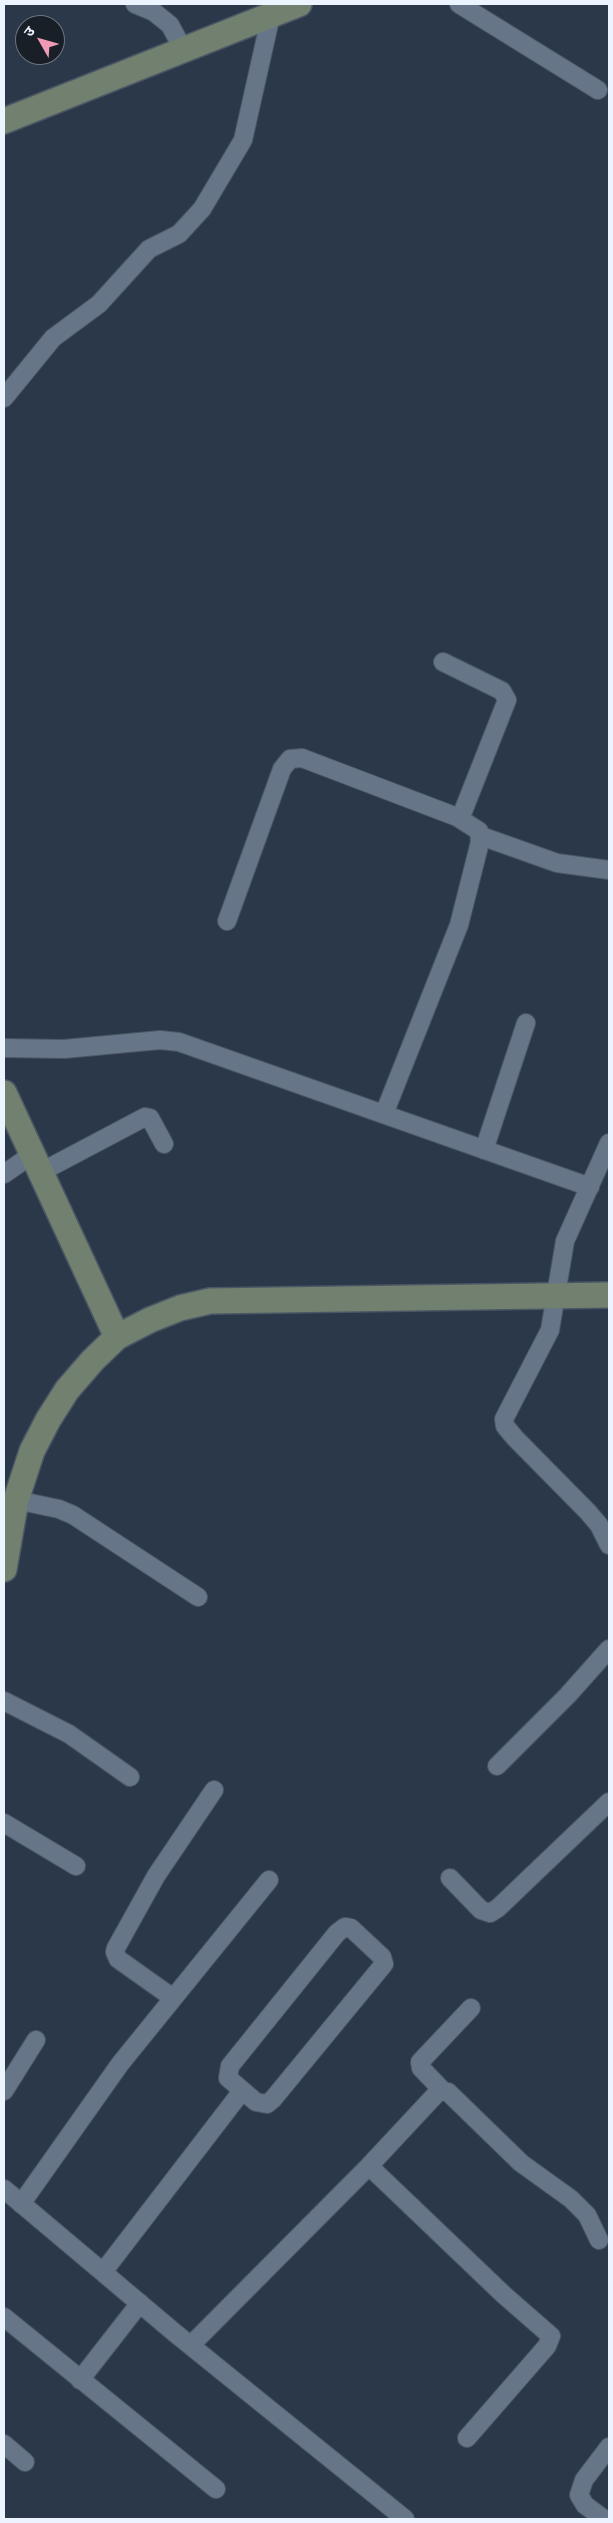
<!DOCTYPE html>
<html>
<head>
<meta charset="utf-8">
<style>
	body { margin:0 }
	#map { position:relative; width:613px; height:2523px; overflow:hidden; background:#2b3849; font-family:"Open Sans","Noto Sans Devanagari",sans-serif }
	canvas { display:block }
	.frame { position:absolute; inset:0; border:5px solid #ebf4ff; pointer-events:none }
	.north { position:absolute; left:15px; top:15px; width:50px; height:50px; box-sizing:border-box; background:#191f27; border:1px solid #6d747d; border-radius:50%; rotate:308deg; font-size:14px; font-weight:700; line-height:20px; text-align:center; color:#ebf4ff }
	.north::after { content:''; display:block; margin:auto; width:18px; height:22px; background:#f09ab6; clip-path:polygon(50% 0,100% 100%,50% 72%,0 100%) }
</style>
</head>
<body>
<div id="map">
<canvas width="613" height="2523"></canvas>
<div class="frame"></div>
<div class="north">उ</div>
</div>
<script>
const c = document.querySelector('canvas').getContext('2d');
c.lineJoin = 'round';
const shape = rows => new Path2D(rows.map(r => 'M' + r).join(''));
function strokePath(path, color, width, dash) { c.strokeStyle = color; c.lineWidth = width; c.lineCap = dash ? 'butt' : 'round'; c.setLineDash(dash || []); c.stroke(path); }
const street = shape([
	[135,4,154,12,170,25,184,51],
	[459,4,598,90],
	[4,398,53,338,99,304,149,249,179,234,202,209,243,140,271,15],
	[443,662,502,691,507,700,460,819],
	[481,836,557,863,609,870],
	[227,921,282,769,290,759,302,758,457,817,479,831,480,842,459,925,384,1114],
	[4,1048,64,1049,160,1040,179,1042,590,1187],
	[609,1143,565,1241,550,1330,504,1419,505,1426,515,1438,588,1512,599,1525,609,1545],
	[484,1150,526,1023],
	[41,1172,145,1117,150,1118,164,1144],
	[4,1174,33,1154],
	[16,1500,59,1509,73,1515,198,1597],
	[4,1701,69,1734,130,1777],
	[497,1766,568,1695,609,1649],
	[4,1823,76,1866],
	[450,1878,481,1910,490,1913,498,1908,609,1802],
	[345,1927,351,1928,382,1957,384,1964,273,2099,267,2104,256,2102,228,2078,230,2066,337,1933,345,1927],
	[173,1998,118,1959,115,1952,116,1948,156,1876,214,1790],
	[4,2091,36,2040],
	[443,2091,421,2068,420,2062,471,2008],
	[369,2166,504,2295,551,2336,547,2346,467,2438],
	[4,2189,175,2333,405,2519],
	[21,2204,120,2064,269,1880],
	[103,2272,242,2091],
	[4,2317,216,2489],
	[191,2345,369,2166,439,2091,448,2092,521,2163,571,2199,587,2215,599,2240],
	[80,2380,140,2303],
	[4,2444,25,2462],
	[604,2519,585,2505,579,2495,584,2480,609,2447]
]);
const secondary = shape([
	[4,121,299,4],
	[4,1093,117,1337],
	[4,1569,16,1500,32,1451,48,1420,67,1390,93,1360,117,1337,150,1320,180,1308,210,1301,609,1295]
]);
strokePath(street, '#4b5665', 20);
strokePath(secondary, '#4b5665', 28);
strokePath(street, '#677589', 18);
strokePath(secondary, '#728070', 25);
</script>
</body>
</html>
